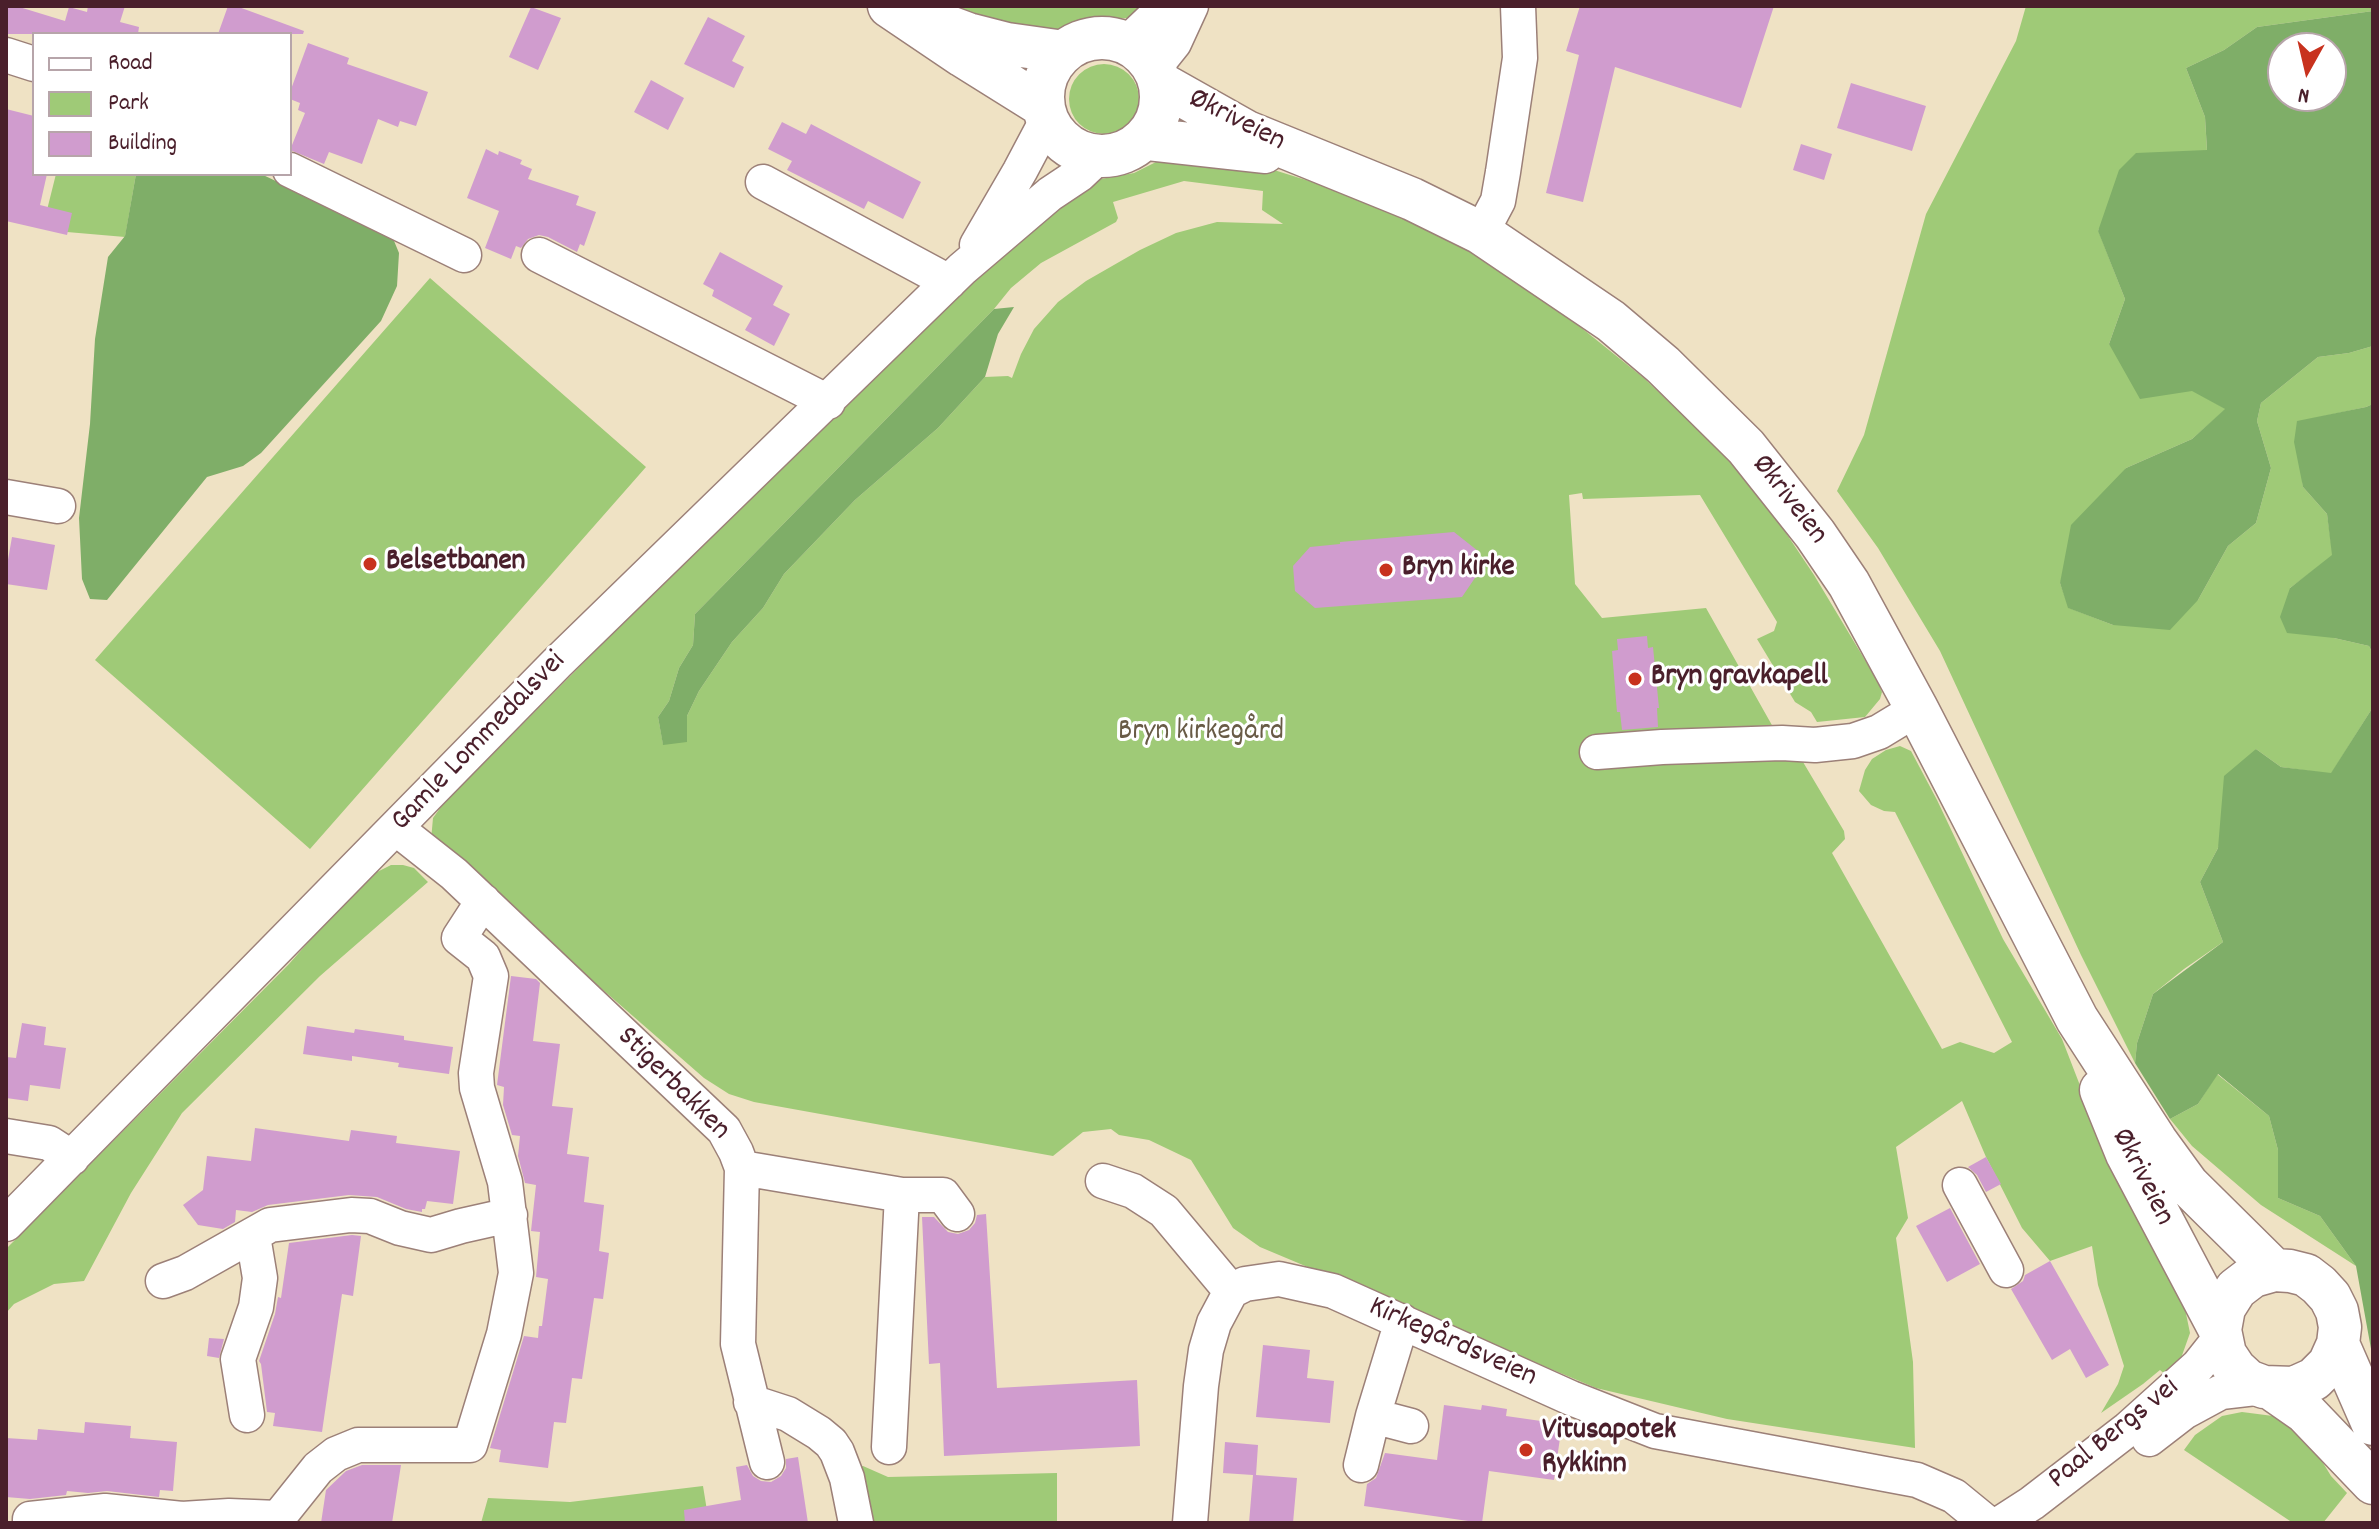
<!DOCTYPE html>
<html>
<head>
<meta charset="utf-8">
<style>
	body { margin:0 }
	#map { position:relative; width:2379px; height:1529px; overflow:hidden; background:#efe2c4; font-family:Dekko,sans-serif }
	canvas { display:block }
	.frame { position:absolute; inset:0; border:8px solid #4a1f2b; pointer-events:none }
	.legend { position:absolute; left:32px; top:32px; width:260px; height:144px; box-sizing:border-box; background:#fff; border:2px solid #b7a5aa; margin:0; padding:10px 14px; list-style:none; font-size:24px; color:#4a1f2b }
	.legend li { display:flex; align-items:center; gap:16px; height:40px }
	.legend b { width:40px; border:2px solid #b7a5aa }
	.north { position:absolute; left:2267px; top:32px; width:80px; height:80px; box-sizing:border-box; background:#fff; border:2px solid #b7a5aa; border-radius:50%; rotate:188deg; font-size:22px; font-weight:700; line-height:32px; text-align:center; color:#4a1f2b }
	.north::after { content:''; display:block; margin:auto; width:28px; height:36px; background:#c8321e; clip-path:polygon(50% 0,100% 100%,50% 72%,0 100%) }
</style>
</head>
<body>
<div id="map">
<canvas width="2379" height="1529"></canvas>
<div class="frame"></div>
<ul class="legend">
<li><b style="height:10px;background:#fff"></b>Road</li>
<li><b style="height:22px;background:#9fca77"></b>Park</li>
<li><b style="height:22px;background:#d09cce"></b>Building</li>
</ul>
<div class="north">N</div>
</div>
<script>
const c = document.querySelector('canvas').getContext('2d');
c.lineJoin = 'round';
function fill(path, color) { c.fillStyle = color; c.fill(path, 'evenodd'); }
const shape = rows => new Path2D(rows.map(r => 'M' + r).join(''));
function strokePath(path, color, width, dash) { c.strokeStyle = color; c.lineWidth = width; c.lineCap = dash ? 'butt' : 'round'; c.setLineDash(dash || []); c.stroke(path); }
function label(font, color, halo, rows, align = 'center') {
  c.font = font + ' Dekko,sans-serif'; c.lineWidth = 6; c.setLineDash([]); c.textBaseline = 'middle'; c.strokeStyle = halo; c.fillStyle = color; for (const [text, x, y, turn = 0] of rows) {
    c.save(); c.translate(x, y); c.rotate((+turn || 0) * Math.PI / 180); c.textAlign = isNaN(turn) ? turn : align; if (halo) c.strokeText(text, 0, 0); c.fillText(text, 0, 0); c.restore();
  }
}
const green = shape([
	[933,6,1150,6,1137,17,1116,19,1095,16,1047,36],
	[2026,6,2373,6,2373,11,2257,27,2224,50,2186,68,2205,117,2207,151,2098,230,2125,299,2109,344,2226,409,2192,439,2126,468,2060,583,2069,608,2113,625,2198,600,2228,546,2256,523,2271,468,2257,421,2261,403,2318,357,2349,353,2373,346,2373,404,2366,407,2297,422,2303,487,2327,514,2333,556,2290,588,2334,638,2369,646,2373,654,2373,707,2331,774,2281,767,2256,749,2218,848,2200,882,2223,942,2184,969,2153,994,2137,1043,2135,1063,2081,955,1940,651,1878,548,1837,491,1864,435,1926,214,2016,41],
	'1069 99a35 35 0 1 1 70 0a35 35 0 1 1-70 0Z',
	[1160,160,1274,170,1354,195,1468,248,1563,313,1645,379,1723,453,1772,512,1814,575,1877,680,1882,692,1880,699,1865,717,1817,722,1811,712,1795,702,1757,639,1774,631,1777,622,1700,495,1583,499,1582,493,1569,495,1575,584,1602,618,1706,608,1782,743,1803,762,1844,831,1845,839,1832,853,1942,1049,1960,1042,1994,1053,2012,1042,1895,812,1884,811,1871,805,1859,791,1865,770,1872,759,1886,750,1900,746,1911,751,1937,800,2003,939,2062,1039,2081,1088,2184,1304,2190,1333,2180,1361,2168,1377,2160,1370,2143,1384,2101,1413,2118,1384,2124,1366,2098,1285,2092,1246,2050,1261,2022,1228,1986,1157,1962,1101,1896,1147,1908,1218,1896,1238,1913,1362,1915,1448,1727,1419,1596,1388,1260,1247,1233,1228,1191,1160,1149,1140,1119,1135,1111,1129,1083,1132,1053,1156,754,1102,729,1094,704,1078,431,840,433,818,443,804,651,595,986,270,1090,181,1134,173],
	[1184,181,1263,191,1262,210,1283,224,1217,222,1176,233,1140,250,1086,281,1058,302,1034,329,1021,354,1012,378,1008,376,985,377,938,428,855,500,784,574,763,608,732,642,699,691,687,716,663,744,658,717,669,701,679,668,693,645,695,614,994,309,1011,288,1041,263,1116,222,1118,218,1113,202],
	[56,174,136,174,125,237,67,232,47,210],
	[430,278,646,467,310,849,95,660],
	[391,865,403,865,414,868,428,882,320,976,182,1113,131,1193,84,1281,54,1284,14,1304,6,1313,6,1249,289,964,319,930,377,872],
	[2217,1074,2269,1116,2278,1150,2278,1198,2320,1216,2356,1266,2261,1205,2192,1146,2170,1119,2198,1104],
	[2242,1412,2273,1416,2292,1424,2317,1453,2331,1476,2347,1493,2323,1523,2293,1523,2184,1450,2195,1435,2222,1416],
	[863,1466,888,1477,1057,1473,1057,1523,866,1523,853,1468],
	[703,1486,709,1523,481,1523,488,1498,570,1502]
]);
const forest = shape([
	[2373,11,2373,346,2349,353,2318,357,2261,403,2257,421,2271,468,2256,523,2228,546,2198,600,2170,630,2113,625,2068,608,2060,583,2071,525,2126,468,2192,439,2225,409,2192,391,2140,399,2109,344,2125,299,2098,231,2119,170,2136,153,2207,150,2205,117,2186,68,2224,50,2257,27],
	[2283,48,2331,48,2331,96,2283,96],
	[136,174,261,174,392,236,399,253,397,286,381,321,261,453,243,466,207,477,107,600,90,599,82,579,79,518,90,424,95,339,108,257,125,236],
	[1014,307,998,334,985,377,938,428,855,500,784,574,763,608,732,642,699,691,687,716,687,742,663,745,658,717,669,701,679,668,693,645,695,614,994,309],
	[2373,404,2373,654,2369,646,2334,638,2287,633,2280,617,2290,588,2332,555,2327,514,2303,487,2294,442,2297,421,2366,407],
	[2373,707,2373,1360,2356,1266,2320,1216,2278,1198,2278,1150,2269,1116,2218,1074,2198,1104,2170,1119,2135,1063,2137,1043,2153,994,2223,942,2200,882,2218,848,2224,776,2256,749,2281,767,2331,773]
]);
const building = shape([
	[6,6,16,6,65,21,69,7,87,12,88,6,125,6,120,22,139,27,138,34,6,34],
	[228,6,236,6,304,31,303,34,218,34],
	[1580,6,1774,6,1741,108,1615,67,1583,202,1546,193,1579,55,1566,51],
	[531,7,561,18,538,70,509,57],
	[708,17,745,36,732,61,744,67,734,88,684,64],
	[308,43,349,58,347,64,428,92,416,126,400,121,398,127,378,119,362,164,329,152,324,164,290,150,305,113,298,110,300,103,290,99,290,92],
	[651,80,684,98,668,130,634,112],
	[1851,83,1926,106,1912,151,1837,128],
	[6,109,34,116,34,174,47,174,40,205,72,213,67,235,6,221],
	[782,122,806,134,811,124,921,182,903,219,868,201,864,209,787,170,792,161,768,149],
	[1801,144,1832,154,1824,180,1793,170],
	[486,149,498,155,499,151,522,160,520,164,532,169,528,179,579,196,576,205,596,212,584,246,580,244,577,252,548,237,539,235,528,239,521,248,516,246,511,259,485,248,499,211,467,198],
	[720,252,783,286,773,305,790,314,774,346,745,330,752,318,712,296,714,290,703,284],
	[1454,532,1478,551,1479,572,1462,597,1315,608,1295,591,1293,566,1310,547,1340,544,1340,542],
	[12,537,55,545,47,590,6,584,6,571],
	[1647,636,1648,648,1653,647,1659,708,1657,708,1658,727,1622,730,1620,712,1617,712,1612,651,1618,650,1617,639],
	[511,976,536,979,540,983,533,1041,560,1044,552,1106,573,1108,567,1154,589,1157,584,1202,604,1205,599,1251,609,1253,603,1299,594,1298,582,1379,572,1378,566,1423,554,1422,548,1468,499,1462,501,1450,490,1448,524,1336,538,1338,539,1326,542,1326,548,1279,536,1277,540,1232,531,1231,536,1185,525,1183,518,1156,520,1136,512,1135,503,1105,504,1087,497,1085],
	[22,1023,46,1027,44,1045,66,1048,60,1089,30,1085,28,1101,6,1098,6,1057,16,1058],
	[307,1026,354,1033,355,1029,404,1036,404,1040,453,1047,449,1074,398,1067,399,1063,352,1056,352,1061,303,1054],
	[255,1128,349,1141,351,1130,397,1136,396,1143,460,1151,453,1204,427,1201,425,1209,422,1209,422,1212,406,1209,377,1197,349,1195,268,1205,252,1212,236,1210,235,1222,223,1229,198,1225,183,1205,203,1190,207,1156,251,1161],
	[1986,1157,2001,1184,1986,1192,1977,1175,1968,1167],
	[1950,1208,1980,1264,1947,1282,1916,1226],
	[986,1214,997,1388,1137,1380,1140,1446,944,1456,940,1363,929,1364,922,1217,934,1217,948,1232,958,1234,969,1230,975,1223,977,1215],
	[352,1235,361,1236,353,1296,342,1294,322,1432,273,1426,275,1413,267,1412,261,1364,259,1361,275,1314,278,1297,281,1298,289,1243],
	[2050,1261,2109,1365,2086,1378,2070,1349,2052,1360,2011,1289,2023,1281,2025,1275],
	[209,1338,224,1339,219,1358,207,1356],
	[1263,1345,1310,1350,1307,1378,1334,1381,1330,1423,1256,1417],
	[1444,1405,1481,1410,1482,1405,1507,1409,1506,1416,1562,1424,1554,1480,1489,1471,1482,1523,1364,1506,1367,1484,1376,1478,1385,1453,1437,1460],
	[85,1422,131,1426,130,1438,177,1442,173,1491,160,1490,159,1497,107,1491,88,1493,67,1491,66,1495,30,1499,6,1497,6,1438,37,1440,38,1429,84,1433],
	[1225,1442,1258,1445,1256,1475,1297,1478,1293,1523,1249,1523,1253,1475,1223,1473],
	[798,1457,808,1523,685,1523,684,1510,741,1500,736,1467,747,1465,753,1476,761,1481,771,1482,781,1476,786,1468,786,1459],
	[362,1465,401,1465,392,1523,321,1523,326,1490,346,1471]
]);
const minor = shape([
	[1127,43,1166,6],
	[6,55,34,64],
	[1154,68,1174,43,1191,6],
	[290,170,464,255],
	[763,182,949,282],
	[1481,233,1498,201,1503,172,1520,58,1518,6],
	[977,245,1020,171,1047,120],
	[539,255,828,402],
	[6,497,58,506],
	[1597,752,1662,747,1782,743,1815,745,1853,741,1879,732,1917,709],
	[397,829,454,874,724,1130,736,1152,742,1168,738,1344,767,1462],
	[6,1136,49,1143,72,1158],
	[742,1168,902,1195,889,1447],
	[1103,1181,1133,1191,1164,1211,1231,1291],
	[1960,1185,2006,1270],
	[902,1195,943,1195,957,1214],
	[6,1224,557,663,962,269,1050,194,1080,174,1098,157],
	[163,1281,185,1273,270,1225,351,1215,370,1216,400,1228,431,1235,461,1226,510,1215],
	[1402,1321,1373,1416,1411,1426],
	[751,1402,788,1414,819,1433,831,1443,837,1452,847,1478,856,1523],
	[247,1415,238,1359,256,1307,260,1278,253,1236],
	[2149,1439,2184,1412,2221,1392,2264,1387],
	[1361,1465,1373,1416],
	[30,1523,30,1519,105,1511,182,1519,229,1516,278,1518,318,1468,336,1454,358,1445,470,1445,504,1334,516,1273,505,1182,477,1088,476,1073,491,976,483,957,459,938,483,901],
	[1190,1523,1201,1386,1206,1350,1214,1323,1231,1291,1245,1284,1279,1279,1333,1291,1571,1398,1655,1431,1917,1480,1954,1496,1987,1523],
	[2001,1523,2032,1503,2128,1429,2198,1366,2221,1337]
]);
const major = shape([
	[889,6,963,56,1043,106],
	[941,24,968,34,1007,44,1064,52],
	'1043 97a59 59 0 1 1 118 0a59 59 0 1 1-118 0Z',
	[1160,83,1247,132,1412,199,1481,233,1611,321,1663,365,1746,447,1815,534,1849,584,1917,709,2077,1019,2156,1141,2188,1185,2274,1270],
	[1146,139,1264,152],
	[2101,1090,2127,1154,2220,1330,2225,1354,2235,1369,2248,1381,2264,1387,2294,1388,2314,1379,2329,1364,2338,1344,2340,1327,2337,1311,2330,1297,2319,1285,2306,1275,2290,1271,2274,1270,2253,1276,2236,1289,2224,1308,2220,1330],
	[2338,1344,2373,1424],
	[2272,1389,2305,1412,2373,1483]
]);
const markers = [
	[370,564,8,"#c8321e"],
	[1386,570,8,"#c8321e"],
	[1635,679,8,"#c8321e"],
	[1526,1450,8,"#c8321e"]
];
const streetNames = [
	["Økriveien",1236,122,27],
	["Økriveien",1788,501,52],
	["Gamle Lommedalsvei",480,743,-46],
	["Stigerbakken",672,1085,45],
	["Økriveien",2141,1178,63],
	["Kirkegårdsveien",1452,1344,24],
	["Paal Bergs vei",2115,1435,-39]
];
const poiNames = [
	["Belsetbanen",386,564],
	["Bryn kirke",1402,570],
	["Bryn gravkapell",1651,679],
	["Vitusapotek",1542,1433],
	["Rykkinn",1542,1467]
];
const parkNames = [
	["Bryn kirkegård",1201,734]
];
fill(green, '#9fca77');
fill(forest, '#7fae68');
fill(building, '#d09cce');
strokePath(minor, '#9c8078', 37);
strokePath(major, '#9c8078', 45);
strokePath(minor, '#fff', 34);
strokePath(major, '#fff', 42);
for (const [x, y, r, color] of markers) { const dot = new Path2D(); dot.arc(x, y, r, 0, 2 * Math.PI); c.fillStyle = color; c.fill(dot); strokePath(dot, '#fff', 3); }
label('30px', '#4a1f2b', '#fff', streetNames);
label('bold 30px', '#4a1f2b', '#fff', poiNames, 'left');
label('30px', '#685b46', '#fff', parkNames);
</script>
</body>
</html>
